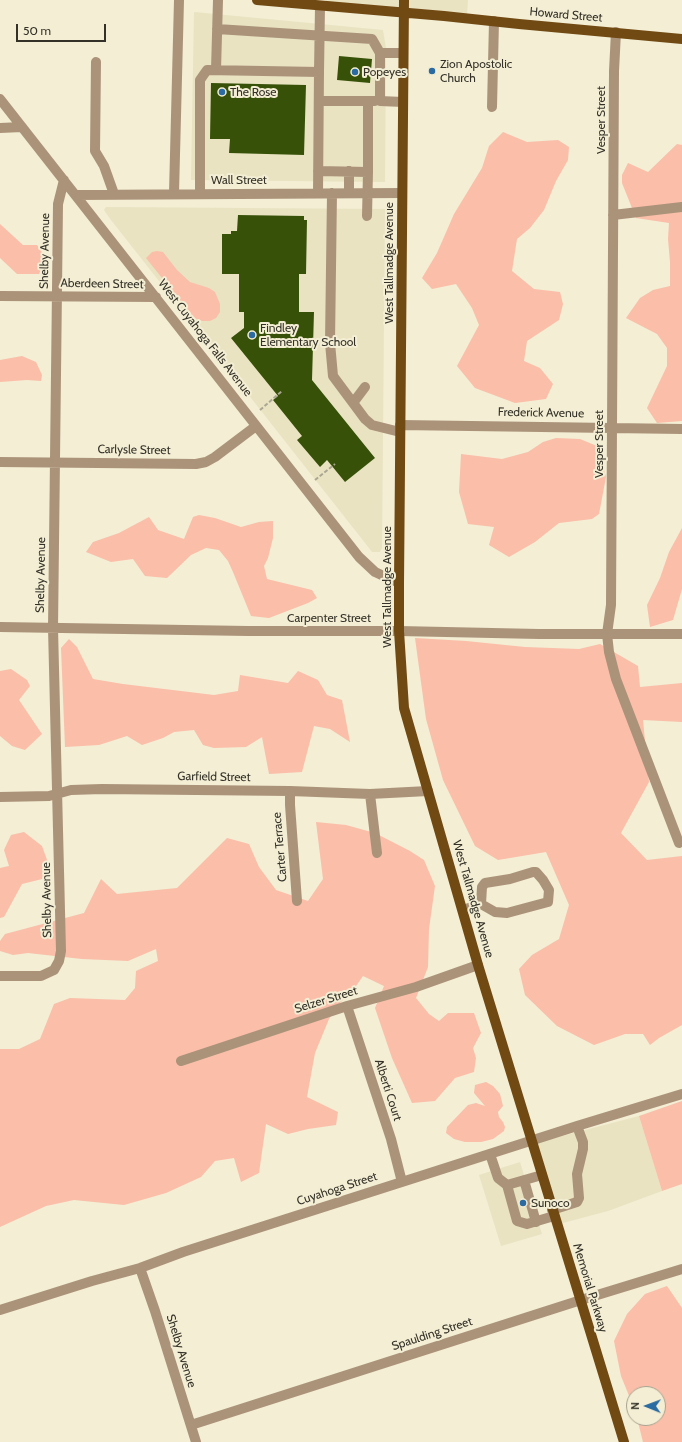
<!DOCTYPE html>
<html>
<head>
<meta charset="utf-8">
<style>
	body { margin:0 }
	#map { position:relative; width:682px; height:1442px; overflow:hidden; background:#f3eed4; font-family:Cabin,sans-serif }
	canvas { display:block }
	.north { position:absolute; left:626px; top:1386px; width:40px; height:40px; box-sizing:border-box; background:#f3eed4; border:1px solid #a7a38f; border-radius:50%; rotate:271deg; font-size:11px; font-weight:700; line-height:16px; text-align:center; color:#343228 }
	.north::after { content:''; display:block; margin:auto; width:14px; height:18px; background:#2b6ba1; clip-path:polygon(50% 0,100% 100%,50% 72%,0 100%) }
	.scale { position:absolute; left:16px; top:24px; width:90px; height:18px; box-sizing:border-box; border:2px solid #343228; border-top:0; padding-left:5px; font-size:12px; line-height:14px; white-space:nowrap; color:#343228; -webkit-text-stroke:3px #f3eed4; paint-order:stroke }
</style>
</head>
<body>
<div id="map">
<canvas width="682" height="1442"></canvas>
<div class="north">N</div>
<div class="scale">50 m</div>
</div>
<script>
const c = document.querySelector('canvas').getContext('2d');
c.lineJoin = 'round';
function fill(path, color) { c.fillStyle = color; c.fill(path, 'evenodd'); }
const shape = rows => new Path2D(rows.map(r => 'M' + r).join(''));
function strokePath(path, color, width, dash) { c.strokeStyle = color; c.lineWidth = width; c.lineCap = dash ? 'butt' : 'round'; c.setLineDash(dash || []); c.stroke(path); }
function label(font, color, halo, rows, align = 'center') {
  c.font = font + ' Cabin,sans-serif'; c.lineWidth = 4; c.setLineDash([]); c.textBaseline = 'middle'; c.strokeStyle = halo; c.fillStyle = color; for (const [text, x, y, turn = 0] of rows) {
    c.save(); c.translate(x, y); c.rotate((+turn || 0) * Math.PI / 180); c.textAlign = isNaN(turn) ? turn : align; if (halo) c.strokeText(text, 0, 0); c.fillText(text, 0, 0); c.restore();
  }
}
const built = shape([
	[326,0,402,0,402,11,325,3],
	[409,0,468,0,467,14,409,8],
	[194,12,383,30,386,48,385,182,191,180],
	[106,207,385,209,382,548,380,552,372,552,369,548,111,220,104,210],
	[639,1116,662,1191,608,1211,559,1224,535,1143],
	[520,1162,542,1234,501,1246,479,1175]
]);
const green = shape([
	[503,132,527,142,558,140,569,147,568,160,556,181,544,210,530,228,517,239,512,271,534,289,560,292,563,304,559,320,527,341,524,361,540,368,553,384,546,399,515,403,475,388,457,366,479,325,472,308,456,284,432,289,422,278,437,253,454,214,482,168,489,146],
	[677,144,682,145,682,421,657,423,647,408,667,366,667,348,657,334,626,318,640,298,653,290,670,286,670,262,668,239,669,223,636,218,622,183,622,175,628,163,648,172],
	[0,224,23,245,37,245,46,258,39,274,17,274,0,258],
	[157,251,163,252,177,270,190,282,209,288,215,292,220,304,220,312,216,318,210,321,202,321,194,318,146,258,152,252],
	[22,356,36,362,42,375,41,381,27,380,0,382,0,360],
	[556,438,580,439,597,446,606,477,599,514,592,519,559,523,535,542,509,557,489,545,494,527,468,524,459,492,461,454,502,459,528,452,543,442],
	[199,515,215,518,241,527,259,522,273,521,273,538,268,558,264,566,267,579,312,590,317,598,308,603,269,618,251,616,233,572,228,561,219,550,206,548,191,555,167,578,145,576,133,559,111,562,86,552,93,542,119,533,149,517,158,530,184,539,193,517],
	[682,528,682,589,673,620,650,627,647,605,660,578,669,552],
	[415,638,466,641,525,647,579,649,600,644,638,666,640,687,682,683,682,722,643,720,649,782,621,833,647,860,682,856,682,1025,659,1038,650,1045,643,1034,625,1034,594,1045,557,1026,525,995,519,969,532,955,559,939,569,905,546,852,498,860,475,846,443,780,426,719],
	[69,639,77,647,93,679,123,684,214,695,238,691,240,675,288,683,298,671,318,680,327,695,342,700,350,742,330,729,314,726,302,772,269,774,262,737,246,747,214,748,203,745,194,730,174,732,163,738,142,745,127,736,99,745,65,747,61,648],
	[11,669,27,680,30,686,19,700,42,734,25,750,12,746,0,736,0,671],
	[316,822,346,825,375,833,410,851,424,860,435,886,429,929,428,967,416,998,429,1014,439,1021,448,1013,474,1013,481,1033,473,1048,476,1058,474,1072,455,1078,435,1101,412,1103,392,1058,375,1008,384,986,363,976,356,986,340,1003,329,1019,315,1053,307,1097,338,1112,336,1125,308,1129,288,1134,266,1124,259,1173,241,1182,234,1158,215,1161,201,1177,166,1193,124,1205,74,1200,46,1206,0,1227,0,1049,19,1049,40,1039,54,1004,70,998,125,1000,135,988,136,971,158,961,156,949,128,961,82,959,28,953,13,955,0,951,0,941,5,934,84,913,101,879,117,894,177,888,227,838,249,844,259,867,276,890,308,901,323,879],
	[24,832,42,846,51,871,42,879,22,884,4,917,0,918,0,868,9,866,4,850,11,835],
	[486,1082,493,1086,500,1094,503,1106,498,1112,499,1117,503,1122,505,1127,504,1131,493,1139,481,1142,465,1142,454,1139,446,1133,447,1127,468,1105,476,1103,485,1106,474,1093,475,1085],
	[682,1101,682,1184,662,1191,639,1116],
	[667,1286,682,1308,682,1442,643,1442,637,1418,658,1418,658,1394,634,1394,634,1408,621,1376,614,1341,627,1314,645,1294]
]);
const building = shape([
	[339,56,372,59,370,83,337,80],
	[211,83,306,85,304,155,229,153,230,139,210,139],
	[238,215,304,216,304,220,307,220,306,274,299,274,299,312,314,312,312,380,375,458,345,482,327,460,320,467,297,440,302,436,273,400,278,396,231,338,244,328,244,312,239,312,239,274,222,274,222,234,231,234,231,231,237,231]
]);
const path = shape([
	[260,410,282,391],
	[315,480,335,464]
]);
const minor = shape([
	[217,29,372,39,380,53,403,53],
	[616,32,614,71,611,605,607,634,609,652,616,679,679,843],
	[380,53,380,101,403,102],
	[96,62,95,151,104,166,114,194],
	[216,70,218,0],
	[0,99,359,557,375,572,399,583],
	[319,101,375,101],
	[492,107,494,21],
	[0,128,22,127],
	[318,171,368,172,367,216],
	[368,172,368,101],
	[174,193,179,0],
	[200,193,200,80,207,70,319,72,320,6],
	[318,193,319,72],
	[332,193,330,343,333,376,365,419,372,425,400,432],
	[349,193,349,171],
	[76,195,402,193],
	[613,215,682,207],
	[0,296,156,297],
	[353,403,365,387],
	[400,425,682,429],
	[0,462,196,464,206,462,215,457,256,426],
	[0,627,248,631,399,631,539,634,682,634],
	[290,791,290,805,297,901],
	[370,794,377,853],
	[0,797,49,796,71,790,102,789,290,791,370,794,428,791],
	[463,910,481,904,495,912,507,913,548,902,549,890,543,880,536,872,533,872,510,879,485,883,482,887,481,904],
	[0,976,41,976,54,970,59,961,61,951,53,628,58,204,64,180],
	[347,1006,391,1139,402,1182],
	[181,1061,347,1006,416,987,478,965],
	[490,1154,498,1178,507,1185,542,1175],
	[524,1180,536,1222],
	[507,1185,517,1221,527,1224,554,1216],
	[552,1210,577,1202,579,1198,577,1174,583,1149,583,1142,577,1126],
	[140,1268,155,1311,196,1442],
	[0,1310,92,1281,140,1268,183,1252,577,1126,682,1094],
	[191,1425,581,1300,682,1269]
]);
const major = shape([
	[257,0,444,16,519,24,682,39],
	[404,0,399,583,399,631,404,708,478,965,624,1442]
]);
const markers = [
	[432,71,4,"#2b6ba1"],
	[355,72,4,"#2b6ba1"],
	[222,92,4,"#2b6ba1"],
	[252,335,4,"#2b6ba1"],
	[523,1203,4,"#2b6ba1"]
];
const streetNames = [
	["Howard Street",566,15,5],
	["Vesper Street",601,120,-90],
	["Wall Street",239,180],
	["Shelby Avenue",45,251,-89],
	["West Tallmadge Avenue",389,263,-90],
	["Aberdeen Street",102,284,1],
	["West Cuyahoga Falls Avenue",205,338,52],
	["Frederick Avenue",541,413,1],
	["Vesper Street",599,444,-90],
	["Carlysle Street",134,450,1],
	["Shelby Avenue",41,575,-89],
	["West Tallmadge Avenue",387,587,-90],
	["Carpenter Street",329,618],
	["Garfield Street",214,777,1],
	["Carter Terrace",280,847,-95],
	["West Tallmadge Avenue",473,899,74],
	["Shelby Avenue",47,900,-91],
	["Selzer Street",326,1000,-17],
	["Alberti Court",388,1090,72],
	["Cuyahoga Street",337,1189,-18],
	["Memorial Parkway",590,1288,73],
	["Spaulding Street",432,1334,-18],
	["Shelby Avenue",181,1351,73]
];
const poiNames = [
	["Zion Apostolic",440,64],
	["Church",440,78],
	["Popeyes",363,72],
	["The Rose",230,92],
	["Findley",260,328],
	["Elementary School",260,342],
	["Sunoco",531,1203]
];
fill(built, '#e9e3c2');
fill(green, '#fabea9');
fill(building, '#375208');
strokePath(path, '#aaa692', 2, [4, 2]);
strokePath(minor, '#ab937a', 10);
strokePath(major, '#714913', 10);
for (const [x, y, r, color] of markers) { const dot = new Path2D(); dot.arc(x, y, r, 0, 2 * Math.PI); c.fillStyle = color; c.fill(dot); strokePath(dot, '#f3eed4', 1.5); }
label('12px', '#343228', '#f3eed4', streetNames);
label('12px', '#343228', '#f3eed4', poiNames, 'left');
</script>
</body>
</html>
